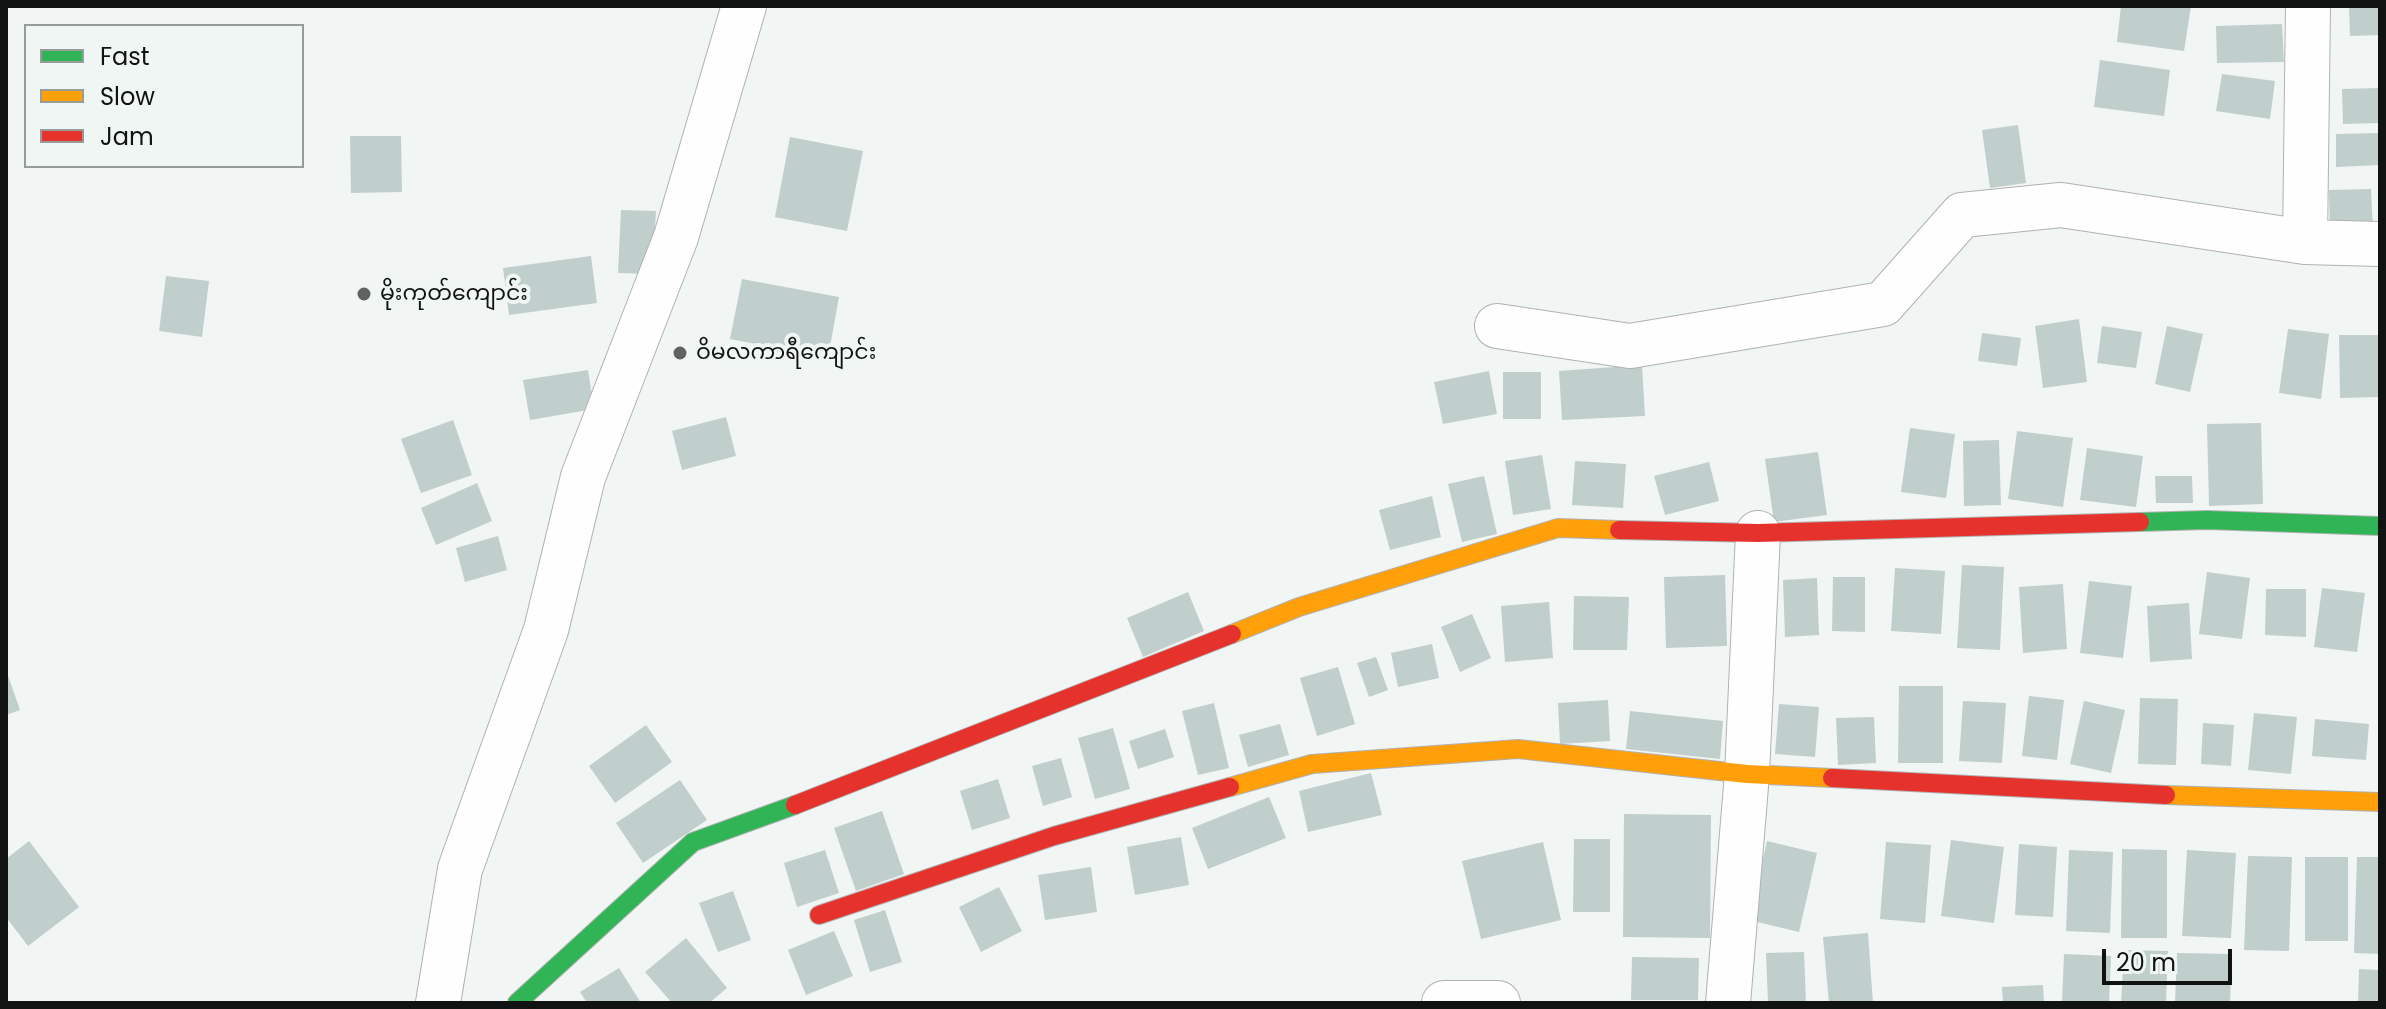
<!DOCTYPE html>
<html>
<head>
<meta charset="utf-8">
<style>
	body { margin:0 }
	#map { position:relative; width:2386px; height:1009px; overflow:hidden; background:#f1f5f3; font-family:Poppins,sans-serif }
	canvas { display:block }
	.frame { position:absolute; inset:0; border:8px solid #111312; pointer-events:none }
	.legend { position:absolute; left:24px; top:24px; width:280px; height:144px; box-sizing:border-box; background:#f0f6f4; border:2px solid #979b9a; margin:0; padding:10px 14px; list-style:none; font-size:24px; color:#111312 }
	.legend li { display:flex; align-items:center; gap:16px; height:40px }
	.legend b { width:40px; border:2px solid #979b9a }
	.scale { position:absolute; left:2102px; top:949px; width:130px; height:36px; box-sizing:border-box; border:4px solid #111312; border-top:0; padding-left:10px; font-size:24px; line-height:28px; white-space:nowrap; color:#111312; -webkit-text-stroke:6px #f0f6f4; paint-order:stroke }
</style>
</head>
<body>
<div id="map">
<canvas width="2386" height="1009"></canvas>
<div class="frame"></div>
<ul class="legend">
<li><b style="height:10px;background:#30b455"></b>Fast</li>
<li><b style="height:10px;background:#ff9f0a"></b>Slow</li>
<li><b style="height:10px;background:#e5322d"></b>Jam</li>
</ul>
<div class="scale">20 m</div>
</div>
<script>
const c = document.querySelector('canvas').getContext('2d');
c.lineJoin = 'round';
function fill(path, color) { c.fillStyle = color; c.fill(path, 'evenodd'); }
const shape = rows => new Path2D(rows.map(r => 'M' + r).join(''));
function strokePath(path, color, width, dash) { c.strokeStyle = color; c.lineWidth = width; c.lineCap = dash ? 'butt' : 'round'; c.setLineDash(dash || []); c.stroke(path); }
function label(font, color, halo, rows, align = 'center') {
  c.font = font + ' Poppins,"Noto Sans Myanmar",sans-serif'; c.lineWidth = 8; c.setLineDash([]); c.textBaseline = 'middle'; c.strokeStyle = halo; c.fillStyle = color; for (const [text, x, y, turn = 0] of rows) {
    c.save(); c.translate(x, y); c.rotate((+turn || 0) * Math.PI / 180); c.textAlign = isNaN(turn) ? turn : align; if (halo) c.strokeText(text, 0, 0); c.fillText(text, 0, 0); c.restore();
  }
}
const building = shape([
	[2121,6,2191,6,2184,51,2117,42],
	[2349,6,2380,6,2380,35,2350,36],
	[2282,24,2284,62,2217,63,2216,26],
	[2100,60,2170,70,2164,116,2094,107],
	[2222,74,2275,81,2270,119,2216,111],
	[2379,88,2379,123,2343,124,2342,89],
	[2018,125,2026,183,1990,188,1982,130],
	[2380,133,2380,165,2336,167,2336,134],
	[350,136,401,136,402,192,351,193],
	[790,137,863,151,847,231,775,217],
	[2371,189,2373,231,2330,233,2329,190],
	[621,210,656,211,652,274,618,273],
	[591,256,597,303,509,315,503,268],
	[166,276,209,281,202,337,159,331],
	[742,279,839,297,828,358,730,339],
	[2079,319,2087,382,2043,388,2035,326],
	[2102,326,2142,332,2136,368,2097,363],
	[2167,326,2203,334,2190,392,2155,384],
	[2288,329,2329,334,2321,399,2279,393],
	[1982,333,2021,338,2017,366,1978,361],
	[2339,335,2380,335,2380,397,2340,398],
	[1642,365,1645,416,1562,420,1559,371],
	[588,370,594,409,530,420,523,380],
	[1489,371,1497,414,1443,424,1434,382],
	[1503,372,1541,372,1541,419,1503,419],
	[726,417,736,456,682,470,672,431],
	[453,420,472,475,421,493,401,439],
	[2261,423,2263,504,2209,506,2207,424],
	[1910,428,1955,434,1946,498,1901,492],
	[2017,431,2073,438,2063,507,2008,499],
	[1999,440,2001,505,1964,506,1963,441],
	[2087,448,2143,456,2136,507,2080,500],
	[1818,452,1827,515,1774,522,1765,459],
	[1542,455,1551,509,1513,515,1505,461],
	[1575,461,1626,464,1623,508,1572,505],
	[1709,462,1719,501,1665,515,1654,476],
	[1484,476,1497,534,1462,542,1448,484],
	[2155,476,2192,476,2193,503,2156,503],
	[477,483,492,521,436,545,421,508],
	[1432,496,1441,537,1390,550,1379,510],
	[498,536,507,570,465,582,456,548],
	[1962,565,2004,567,2000,650,1957,648],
	[1895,568,1945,571,1941,634,1891,631],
	[2207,572,2250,578,2242,639,2199,634],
	[1725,575,1727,646,1666,648,1664,577],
	[1833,577,1865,577,1865,632,1832,631],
	[1817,578,1819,635,1785,637,1783,580],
	[2089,581,2132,586,2123,658,2080,653],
	[2063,584,2067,649,2023,653,2019,587],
	[2322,588,2365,593,2357,652,2314,647],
	[2266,589,2306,589,2306,637,2265,635],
	[1188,592,1204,631,1143,657,1127,618],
	[1574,596,1629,597,1627,650,1573,650],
	[1549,602,1553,658,1505,662,1501,606],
	[2189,603,2192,659,2150,662,2147,606],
	[1472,614,1491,658,1460,672,1441,627],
	[1432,644,1439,678,1398,687,1391,653],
	[1376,657,1388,690,1369,697,1357,663],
	[1338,667,1355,724,1317,736,1300,678],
	[6,670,20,710,6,715],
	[1899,686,1943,686,1943,763,1898,763],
	[2029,696,2064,700,2057,760,2022,756],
	[2140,698,2178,699,2176,765,2138,764],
	[1608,700,1610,741,1560,744,1558,703],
	[1963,701,2006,703,2002,763,1959,761],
	[2084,701,2125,710,2111,773,2070,764],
	[1214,703,1229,768,1198,775,1182,711],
	[1779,704,1819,707,1815,757,1775,754],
	[1630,711,1723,721,1720,759,1626,749],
	[2254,713,2297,717,2291,774,2248,770],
	[1874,717,1876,763,1838,765,1836,718],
	[2315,719,2369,724,2366,760,2312,756],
	[2203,723,2234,725,2231,766,2201,764],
	[1280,724,1289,755,1248,767,1239,735],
	[646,725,672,762,615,803,589,766],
	[1113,728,1130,789,1095,799,1078,738],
	[1165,729,1174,757,1138,769,1129,741],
	[1061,758,1072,797,1043,806,1032,766],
	[1371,773,1382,815,1308,832,1299,791],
	[998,779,1010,818,972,830,960,791],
	[680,780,707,820,643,863,616,823],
	[1269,797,1286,838,1208,869,1192,828],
	[882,811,904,874,856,891,834,828],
	[1624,814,1711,815,1710,938,1623,937],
	[1181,837,1189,885,1135,895,1127,847],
	[1574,839,1610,839,1610,912,1573,912],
	[1951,840,2004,847,1994,923,1941,916],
	[29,841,79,907,28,946,6,917,6,859],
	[1767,841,1817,853,1799,932,1749,920],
	[1543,842,1561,920,1481,939,1462,861],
	[1886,842,1931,845,1925,923,1880,919],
	[2019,844,2057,847,2053,917,2015,915],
	[2122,849,2167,850,2167,938,2121,938],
	[825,850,839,893,797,907,784,863],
	[2069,850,2113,852,2110,933,2066,931],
	[2187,850,2236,853,2231,938,2182,936],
	[2248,856,2292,857,2289,951,2244,950],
	[2305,857,2348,857,2348,941,2305,941],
	[2357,857,2380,857,2380,954,2354,953],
	[1091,867,1097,912,1045,920,1038,875],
	[999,887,1022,931,981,952,959,907],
	[733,891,751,940,718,952,699,903],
	[885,910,902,962,870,972,854,920],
	[834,931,853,976,806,995,788,950],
	[1868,933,1873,1003,1829,1003,1823,937],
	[686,938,727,988,709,1003,672,1003,645,972],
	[2124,950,2168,951,2166,1003,2121,1003],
	[1804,952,1806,1003,1768,1003,1766,953],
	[2177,953,2232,954,2230,1003,2175,1003],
	[2064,954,2111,956,2109,1003,2062,1003],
	[1632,957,1699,958,1698,1000,1631,1000],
	[619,968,641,1003,587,1003,580,992],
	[2359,969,2380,970,2380,1003,2358,1003],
	[2043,985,2044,1003,2003,1003,2002,987]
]);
const street = shape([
	[2305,242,2308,6],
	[1497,326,1630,346,1883,304,1962,215,2061,205,2305,242,2380,244],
	[438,1003,460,869,546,630,583,477,676,237,744,6],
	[1444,1003,1498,1003],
	[1728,1003,1747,774,1758,533]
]);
const fast = shape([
	[2140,522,2207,520,2380,526],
	[517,1003,693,842,795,805]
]);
const slow = shape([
	[1232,634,1299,607,1558,528,1619,530],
	[1230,787,1312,764,1518,749,1747,774,1832,778],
	[2166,795,2380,802]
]);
const jam = shape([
	[1619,530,1758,533,2140,522],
	[1832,778,2166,795],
	[795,805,1232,634],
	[819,915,1054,836,1230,787]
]);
const markers = [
	[364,294,8,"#5f6261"],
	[680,353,8,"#5f6261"]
];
const poiNames = [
	["မိုးကုတ်ကျောင်း",380,294],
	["ဝိမလကာရီကျောင်း",696,353]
];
fill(building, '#c0cfcb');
strokePath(street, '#b0b2b1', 46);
strokePath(fast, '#b0b2b1', 20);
strokePath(slow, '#b0b2b1', 20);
strokePath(jam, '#b0b2b1', 20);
strokePath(street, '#fdfefd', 44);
strokePath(fast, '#30b455', 18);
strokePath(slow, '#ff9f0a', 18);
strokePath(jam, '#e5322d', 18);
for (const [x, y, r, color] of markers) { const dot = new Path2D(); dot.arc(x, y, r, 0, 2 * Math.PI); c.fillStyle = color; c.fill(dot); strokePath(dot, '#f0f6f4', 3); }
label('22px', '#111312', '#f0f6f4', poiNames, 'left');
</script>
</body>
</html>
